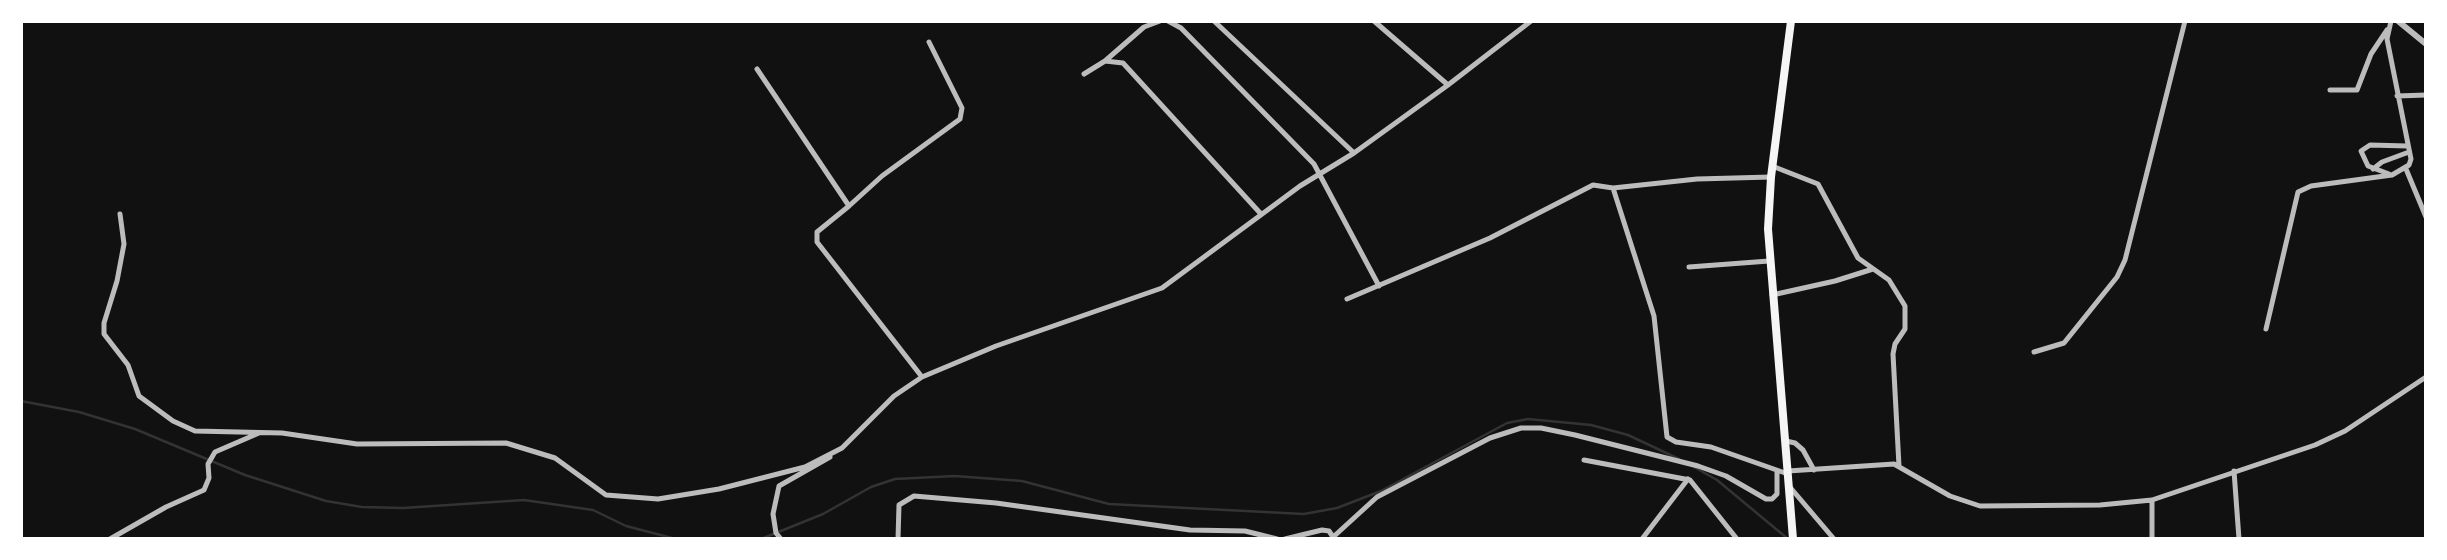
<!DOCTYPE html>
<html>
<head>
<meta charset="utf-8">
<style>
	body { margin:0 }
	#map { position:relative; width:2447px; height:560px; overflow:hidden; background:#111; font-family:"Roboto Condensed",sans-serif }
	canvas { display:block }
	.frame { position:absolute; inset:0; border:23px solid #fff; pointer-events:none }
</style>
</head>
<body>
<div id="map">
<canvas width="2447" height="560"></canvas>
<div class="frame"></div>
</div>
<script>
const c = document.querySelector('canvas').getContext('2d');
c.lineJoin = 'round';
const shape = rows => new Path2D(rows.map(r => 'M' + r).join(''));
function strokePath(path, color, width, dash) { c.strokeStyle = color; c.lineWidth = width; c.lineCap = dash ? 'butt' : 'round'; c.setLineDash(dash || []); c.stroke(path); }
const stream = shape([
	[21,401,79,412,135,429,245,475,326,501,362,507,403,508,524,500,593,510,626,526,676,539],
	[1694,467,1717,480,1788,539],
	[761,539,823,514,871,487,895,479,955,476,1022,481,1109,504,1304,514,1337,508,1381,491,1507,423,1528,419,1591,425,1628,435,1679,459]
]);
const minor = shape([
	[1168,21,1181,28,1314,164,1379,286],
	[1214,21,1354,153],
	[1374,21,1448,85],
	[1105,61,1144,27,1160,21],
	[757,69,849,206,817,232,817,242,922,377],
	[1084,74,1105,61,1123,63,1261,214],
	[2330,90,2357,90,2371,54,2387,30],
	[2397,96,2426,95],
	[1772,166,1818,184,1858,258,1889,280,1905,306,1905,329,1895,344,1893,354,1899,466],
	[2373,169,2382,162,2409,152],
	[2406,169,2426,217],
	[2389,174,2368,166,2361,151,2370,145,2407,146],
	[1613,188,1654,316,1667,437,1676,442,1711,447,1788,474],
	[849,206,882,176,960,119,962,108,929,42],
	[120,214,124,244,117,281,104,323,104,334,128,365,139,396,173,421,195,431,282,433,357,444,506,443,555,458,606,495,658,499,719,489,805,467,842,448,894,396,922,377,996,346,1162,288,1300,186,1354,153,1448,85,1531,21],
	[1689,267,1769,261],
	[1772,295,1835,281,1873,269],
	[1347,299,1490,238,1593,185,1613,188,1697,179,1771,177],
	[2266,329,2298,192,2311,186,2392,175,2409,165,2411,159,2387,39,2391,21],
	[2034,352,2064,343,2117,277,2125,260,2185,21],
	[1786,441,1795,443,1803,450,1814,470],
	[1584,460,1690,480,1737,539],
	[1788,471,1894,464,1950,496,1980,506,2100,505,2152,500,2315,445,2345,431,2426,377],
	[2234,471,2239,539],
	[1789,486,1834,539],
	[2152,500,2152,539],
	[110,539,166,507,204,490,209,478,208,464,215,452,259,433],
	[781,539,776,533,773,514,779,486,830,457],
	[898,539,899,505,914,496,996,503,1190,530,1245,531,1277,539],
	[1285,539,1322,530,1329,531,1333,537],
	[1331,539,1377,497,1490,438,1521,428,1541,428,1575,435,1698,466,1726,476,1766,499,1772,499,1777,494,1777,472],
	[1642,539,1688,479]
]);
const tertiary = shape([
	[2398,21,2426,44]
]);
const primary = shape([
	[1791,21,1771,177,1768,229,1793,539]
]);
strokePath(stream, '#333', 2.5);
strokePath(minor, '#bcbcbc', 5);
strokePath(tertiary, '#bcbcbc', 6);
strokePath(primary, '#f5f5f5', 8);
</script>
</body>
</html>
